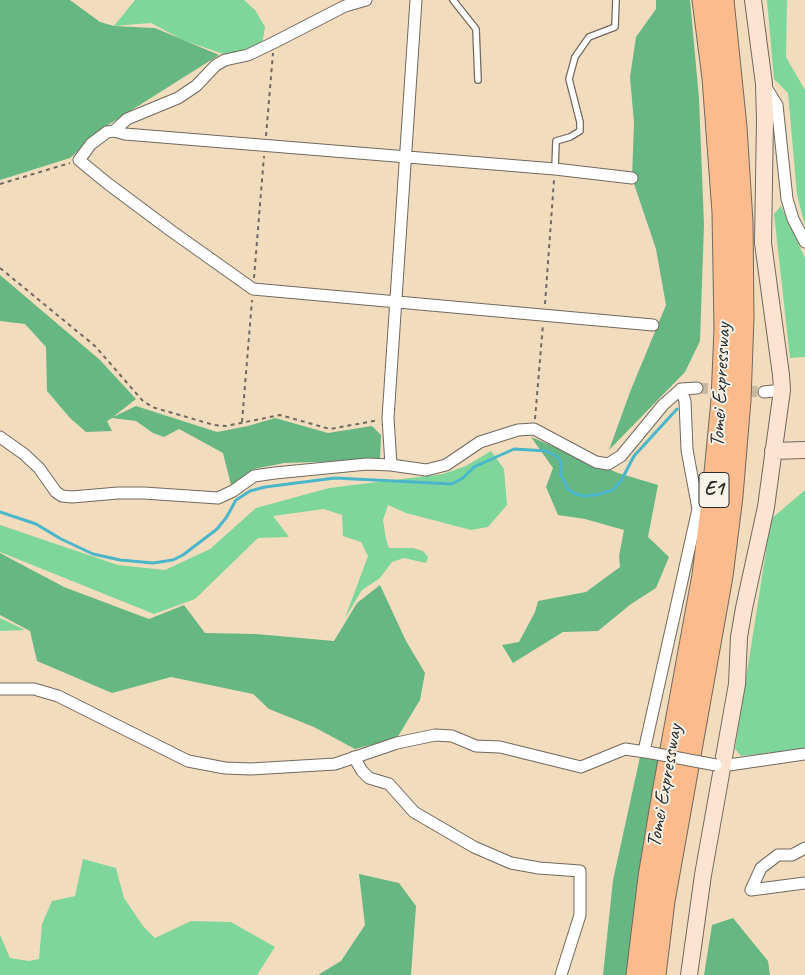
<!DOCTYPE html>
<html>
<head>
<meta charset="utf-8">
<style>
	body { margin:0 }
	canvas { display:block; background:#f2dcbe }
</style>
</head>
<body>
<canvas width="805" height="975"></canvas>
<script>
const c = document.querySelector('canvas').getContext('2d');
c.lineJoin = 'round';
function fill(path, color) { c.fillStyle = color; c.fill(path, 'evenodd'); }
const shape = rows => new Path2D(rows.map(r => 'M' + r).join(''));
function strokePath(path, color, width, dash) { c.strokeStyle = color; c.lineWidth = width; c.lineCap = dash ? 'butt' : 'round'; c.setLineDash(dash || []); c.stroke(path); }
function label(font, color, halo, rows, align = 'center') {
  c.font = font + ' Caveat,sans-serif'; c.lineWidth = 4; c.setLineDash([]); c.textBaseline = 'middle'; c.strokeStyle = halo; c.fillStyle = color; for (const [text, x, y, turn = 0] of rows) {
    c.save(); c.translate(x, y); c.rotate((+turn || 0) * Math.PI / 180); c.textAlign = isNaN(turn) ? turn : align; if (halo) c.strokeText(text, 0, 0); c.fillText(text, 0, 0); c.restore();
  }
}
const green = shape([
	[135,0,244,0,255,10,265,27,262,44,226,55,183,40,151,23,114,26],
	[767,0,787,0,786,57,805,90,805,226,797,195,788,93,774,79],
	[781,206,805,258,805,357,790,358,774,214],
	[491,451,504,469,507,505,488,527,471,530,406,513,388,505,383,520,386,539,389,548,413,548,423,551,428,557,426,563,404,558,392,562,380,578,362,590,345,618,368,556,361,542,343,536,342,515,324,509,273,516,289,537,258,538,195,599,154,614,0,552,0,525,118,565,165,570,210,549,256,508,329,488,443,474,466,466],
	[805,490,805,749,741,756,735,749,771,519],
	[0,618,25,630,0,631],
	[83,859,116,868,124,898,143,926,155,938,191,921,231,922,275,947,257,975,0,975,0,935,10,958,29,961,39,959,42,924,52,901,75,896]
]);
const forest = shape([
	[0,0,70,0,100,22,114,26,155,28,219,55,100,130,70,158,0,180],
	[656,0,690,0,699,98,704,225,700,341,685,372,609,450,630,392,666,305,656,249,632,178,634,123,630,77,636,37,656,9],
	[0,275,100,360,136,399,113,417,136,406,217,432,248,426,275,418,328,433,372,426,381,435,380,460,284,463,254,469,231,485,223,453,179,429,164,437,153,433,136,421,112,418,107,421,112,431,86,432,70,418,47,391,46,347,25,324,0,321],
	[531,437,618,473,658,485,648,537,669,557,656,588,631,604,598,631,563,632,513,663,502,645,519,642,535,612,538,601,586,592,620,567,619,556,624,530,585,519,558,515,546,487,553,468],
	[0,553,64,587,149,619,184,605,205,633,256,634,334,641,357,603,380,585,406,641,425,673,420,700,397,738,355,749,314,727,269,709,253,694,171,677,112,693,37,661,30,631,0,615],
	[640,757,658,758,631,975,603,975,613,880],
	[359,874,399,883,416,906,411,975,318,975,341,961,365,925],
	[733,918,768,961,770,975,704,975,712,925]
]);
const stream = shape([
	[0,512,36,524,61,539,93,554,120,560,153,563,173,560,183,555,217,529,226,518,236,500,250,491,265,487,335,478,452,484,463,478,474,467,514,449,547,451,559,458,561,463,561,475,568,489,575,494,586,496,600,494,613,490,621,481,634,456,677,409]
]);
const streetTunnel = shape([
	[697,388,764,392]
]);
const path = shape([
	[266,136,273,53],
	[0,184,70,163],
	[0,268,95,346,142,400,152,407,214,425,226,426,280,415,330,429,379,420],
	[254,278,264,156],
	[545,304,554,180],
	[535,419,543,324],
	[242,422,252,300]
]);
const lane = shape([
	[453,0,476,29,478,80],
	[555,169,556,141,570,137,580,131,580,122,569,79,575,57,589,37,615,27,616,0]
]);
const street = shape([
	[765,86,777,105,787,199,793,219,805,242],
	[114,131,127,119,178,98,196,86,216,65,225,60,248,55,273,43,345,6,366,0],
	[632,178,555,169,125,134,114,131,107,132,91,144,79,160,107,183,170,230,253,289,653,325],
	[764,392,782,390],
	[0,437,24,454,39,468,56,492,62,496,72,497,118,493,144,493,218,498,233,491,254,476,275,473,367,464,391,465,426,470,446,465,480,442,518,430,534,429,596,462,608,464,621,456,663,405,681,389,697,388],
	[391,465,388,418,416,0],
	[0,689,34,689,58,696,188,761,225,768,251,769,335,764,397,743,435,735,452,736,476,746,500,747,581,767,625,749,652,753],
	[644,751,698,509,687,450,685,401,681,389],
	[354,757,362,771,369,778,389,784,414,812,474,847,511,863,539,868,580,871,580,915,561,975],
	[717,766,722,766,805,754],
	[805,848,792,855,778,855,761,868,751,890,805,883]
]);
const secondary = shape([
	[773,451,805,450],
	[689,975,703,875,737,684,739,637,744,608,766,507,782,390,781,375,763,243,765,120,764,84,753,0]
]);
const highway = shape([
	[637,975,649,877,663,793,703,575,713,493,722,400,725,329,723,212,713,78,703,0],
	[655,975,664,901,722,576,732,496,740,400,743,318,742,222,736,127,723,0]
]);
const streetBridge = shape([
	[652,753,716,765]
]);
const shields = [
	[714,490,30]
];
const shieldNames = [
	["E1",714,490]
];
const streetNames = [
	["Tomei Expressway",721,385,-87],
	["Tomei Expressway",665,786,-80]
];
fill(green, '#7ed69a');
fill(forest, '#66b782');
strokePath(stream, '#4bb5c9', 3);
strokePath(streetTunnel, '#cab9a1', 11, [11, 5.5]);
strokePath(lane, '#71695e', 8);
strokePath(street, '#71695e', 13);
strokePath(secondary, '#71695e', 18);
strokePath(highway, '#71695e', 23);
strokePath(path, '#71695e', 2, [4, 4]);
strokePath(lane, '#fff', 5.5);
strokePath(street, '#fff', 11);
strokePath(secondary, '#fde4d1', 16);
strokePath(highway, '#fbbb8c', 21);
strokePath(streetBridge, '#71695e', 13, []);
strokePath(streetBridge, '#fff', 11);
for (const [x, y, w] of shields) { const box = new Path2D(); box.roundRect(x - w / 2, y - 17.5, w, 35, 4); c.fillStyle = '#f7f3e8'; c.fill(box); strokePath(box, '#2b2b2b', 1); }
label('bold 20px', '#2b2b2b', null, shieldNames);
label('21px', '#2b2b2b', '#f7f3e8', streetNames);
</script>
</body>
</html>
